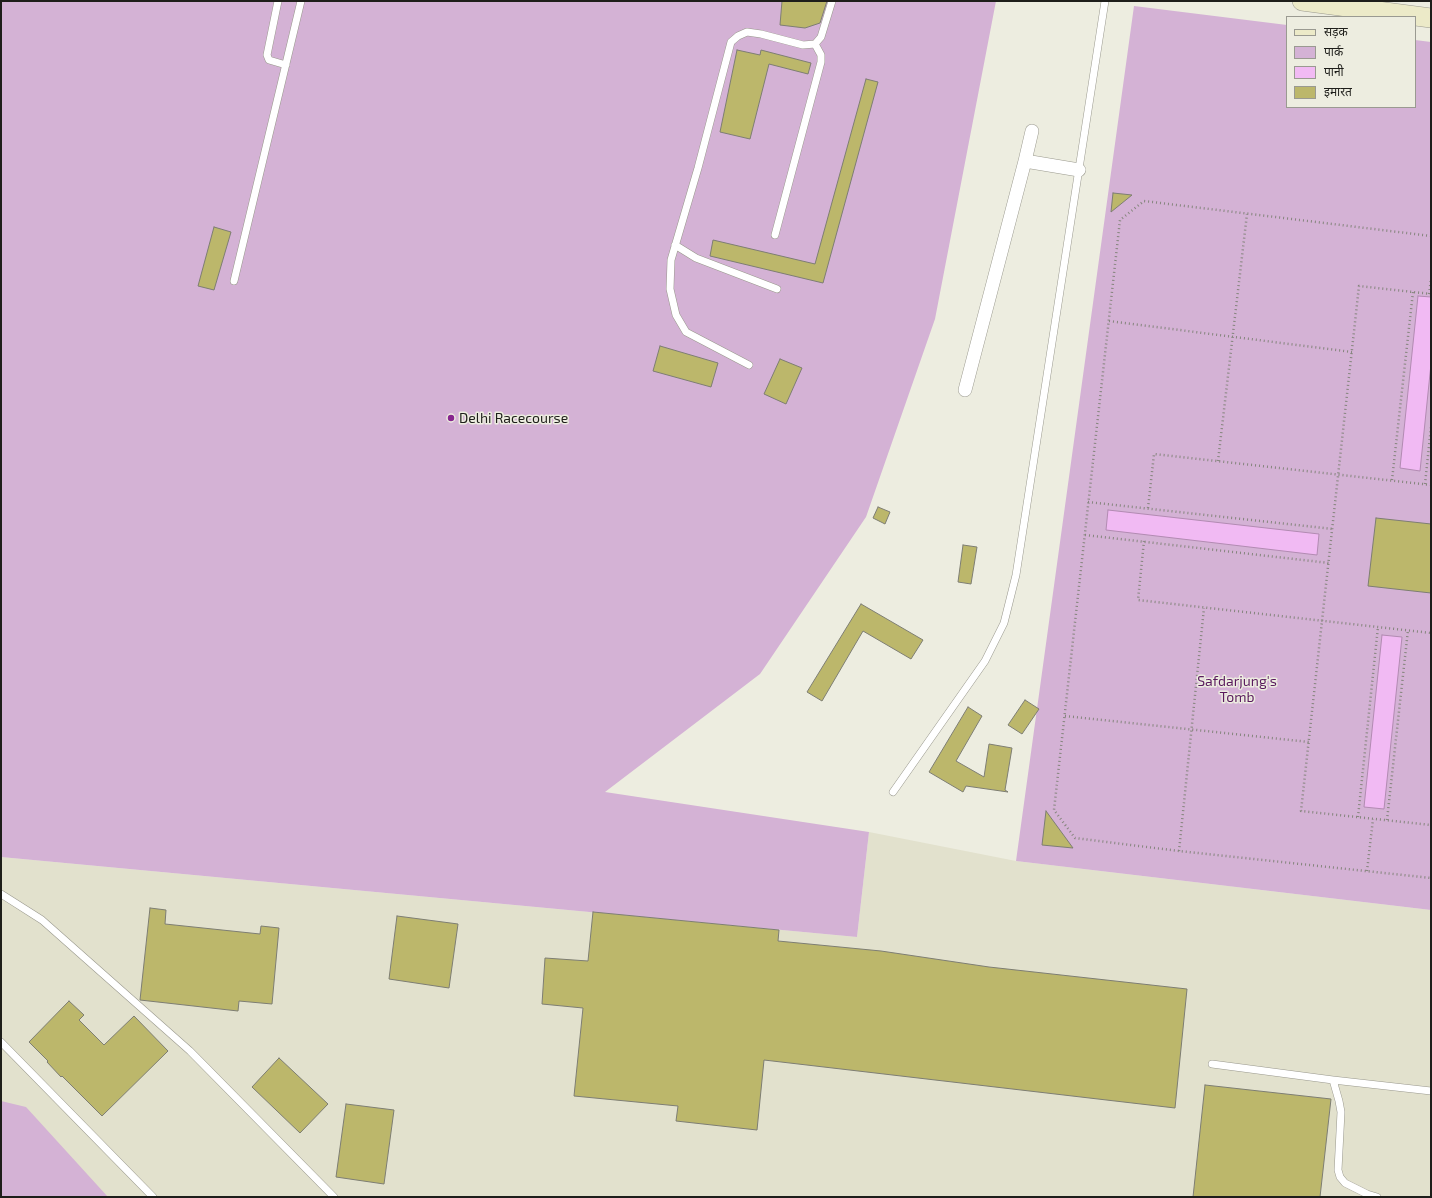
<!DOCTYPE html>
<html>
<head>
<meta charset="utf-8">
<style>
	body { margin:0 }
	#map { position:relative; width:1432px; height:1198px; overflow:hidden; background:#edede0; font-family:"Exo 2","Noto Sans Devanagari",sans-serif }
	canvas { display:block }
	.frame { position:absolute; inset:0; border:2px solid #1e1e1a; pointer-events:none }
	.legend { position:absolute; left:1286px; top:16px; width:130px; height:92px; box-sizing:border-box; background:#edede0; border:1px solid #9a9a91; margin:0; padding:5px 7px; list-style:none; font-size:12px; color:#1e1e1a }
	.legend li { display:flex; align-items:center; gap:8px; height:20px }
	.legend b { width:20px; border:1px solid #9a9a91 }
</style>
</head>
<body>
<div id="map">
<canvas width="1432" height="1198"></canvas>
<div class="frame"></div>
<ul class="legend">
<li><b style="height:5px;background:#eceac8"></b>सड़क</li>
<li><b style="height:11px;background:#d4b2d5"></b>पार्क</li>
<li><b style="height:11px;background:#f1baf3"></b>पानी</li>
<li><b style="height:11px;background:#bcb76b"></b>इमारत</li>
</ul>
</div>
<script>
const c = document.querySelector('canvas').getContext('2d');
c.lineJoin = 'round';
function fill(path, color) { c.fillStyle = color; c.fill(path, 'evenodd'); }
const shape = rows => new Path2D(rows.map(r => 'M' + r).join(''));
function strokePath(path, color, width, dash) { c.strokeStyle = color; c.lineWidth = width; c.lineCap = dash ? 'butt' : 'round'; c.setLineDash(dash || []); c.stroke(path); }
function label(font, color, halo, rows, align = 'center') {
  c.font = font + ' "Exo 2",sans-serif'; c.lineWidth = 3; c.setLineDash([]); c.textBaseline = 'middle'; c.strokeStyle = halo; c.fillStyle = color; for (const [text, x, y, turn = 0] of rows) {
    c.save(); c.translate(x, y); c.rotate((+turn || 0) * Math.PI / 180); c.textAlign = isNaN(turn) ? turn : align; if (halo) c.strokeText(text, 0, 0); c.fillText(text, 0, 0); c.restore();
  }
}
const built = shape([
	[869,832,1016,861,1431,910,1431,1197,1,1197,1,857,857,937]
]);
const green = shape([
	[1,1,996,1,935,319,866,517,760,674,605,792,869,832,857,937,1,857],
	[1134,6,1287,25,1287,107,1415,107,1415,40,1431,42,1431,910,1016,861],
	[1,1101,26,1107,108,1197,1,1197]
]);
const water = shape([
	[1418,296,1431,297,1431,364,1420,471,1400,468,1418,296],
	[1108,510,1319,534,1317,555,1106,530,1108,510],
	[1382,635,1402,637,1384,809,1364,807,1382,635]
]);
const building = shape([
	[782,1,827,1,820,23,805,28,780,25,782,1],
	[737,50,760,55,761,50,811,63,808,74,769,64,750,139,720,132,737,50],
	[866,79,878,82,823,283,710,256,713,240,815,264,866,79],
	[1113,193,1132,195,1111,212,1113,193],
	[214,227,231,232,214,290,198,286,214,227],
	[660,346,718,363,711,387,653,371,660,346],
	[780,359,802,368,786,404,764,394,780,359],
	[878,507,890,512,885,524,873,518,878,507],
	[1376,518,1431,524,1431,593,1368,586,1376,518],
	[963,545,977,547,971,584,958,582,963,545],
	[861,604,923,640,911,659,863,631,822,701,807,692,861,604],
	[1025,700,1039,709,1022,734,1008,725,1025,700],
	[968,707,982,716,956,761,984,777,989,744,1012,748,1005,790,1008,792,966,786,963,792,929,772,968,707],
	[1046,811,1073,848,1042,845,1046,811],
	[150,908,166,910,165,924,260,934,261,926,279,928,272,1004,239,1001,238,1011,140,1000,150,908],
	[593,912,779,930,778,941,881,951,989,967,1187,989,1175,1108,764,1060,757,1130,676,1121,678,1106,574,1096,583,1008,542,1004,545,958,588,961,593,912],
	[397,916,458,924,449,988,389,979,397,916],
	[69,1001,84,1015,79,1020,104,1045,134,1016,168,1051,102,1116,62,1076,61,1077,47,1062,48,1061,29,1042,69,1001],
	[279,1058,328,1104,300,1133,252,1087,279,1058],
	[1205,1085,1331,1099,1320,1197,1193,1197,1205,1085],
	[346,1104,394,1110,384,1184,336,1177,346,1104]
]);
const path = shape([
	[1431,236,1144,201,1120,220,1054,810,1075,838,1179,851,1431,878],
	[1429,294,1431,279],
	[1431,294,1359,286,1301,811,1431,825],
	[1109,321,1352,352],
	[1218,461,1247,214],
	[1392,480,1413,292],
	[1425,484,1431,427],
	[1088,502,1333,529],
	[1148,508,1154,454,1431,485],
	[1085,535,1329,563],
	[1144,541,1138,600,1431,633],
	[1065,716,1309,742],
	[1358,817,1378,627],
	[1387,820,1408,630],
	[1179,851,1204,608],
	[1367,871,1373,819]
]);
const lane = shape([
	[278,1,267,55,269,60,286,65],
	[775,235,821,62,821,55,815,44],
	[675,245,696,258,777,289],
	[234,281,301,1],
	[749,365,686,332,676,315,670,289,671,260,698,168,731,42,738,36,747,32,761,34,803,45,815,44,821,37,832,1],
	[893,792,985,661,1004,623,1016,575,1105,1],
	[1,894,42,920,190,1051,334,1197],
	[1,1042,153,1197],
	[1212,1064,1333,1080,1431,1091],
	[1333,1080,1339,1101,1341,1112,1338,1170,1340,1177,1345,1183,1367,1194,1377,1197]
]);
const street = shape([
	[1025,161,1032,131],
	[965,390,1025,161,1079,170]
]);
const secondary = shape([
	[1302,1,1431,18]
]);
const markers = [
	[451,418,4,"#87258e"]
];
const poiNames = [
	["Delhi Racecourse",459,418]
];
const parkNames = [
	["Safdarjung's",1237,681],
	["Tomb",1237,697]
];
fill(built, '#e2e1cd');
fill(green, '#d4b2d5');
fill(water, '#f1baf3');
strokePath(water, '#b28bb2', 1);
fill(building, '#bcb76b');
strokePath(building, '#7e7e73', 1);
strokePath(lane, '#99988d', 8);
strokePath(street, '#99988d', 14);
strokePath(secondary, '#99988d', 20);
strokePath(path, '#85857d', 2.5, [1, 3]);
strokePath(lane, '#fff', 7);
strokePath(street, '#fff', 13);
strokePath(secondary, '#eceac8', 19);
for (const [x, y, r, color] of markers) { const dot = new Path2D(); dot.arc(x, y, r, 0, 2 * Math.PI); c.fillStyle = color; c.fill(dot); strokePath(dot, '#edede0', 1.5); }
label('14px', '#1e1e1a', '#edede0', poiNames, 'left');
label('14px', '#5a1a5e', '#edede0', parkNames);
</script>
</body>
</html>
